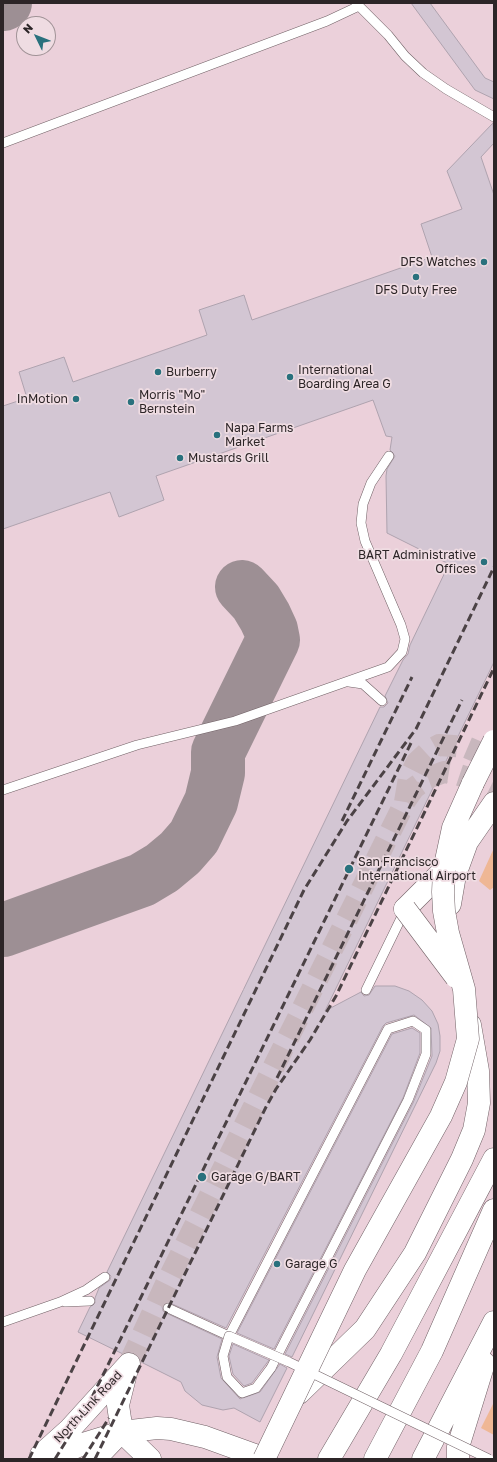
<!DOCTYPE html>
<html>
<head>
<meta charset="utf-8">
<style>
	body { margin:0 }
	#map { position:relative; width:497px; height:1462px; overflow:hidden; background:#efdce2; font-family:"Golos Text",sans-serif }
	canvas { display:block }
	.frame { position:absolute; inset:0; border:4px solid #2c2527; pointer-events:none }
	.north { position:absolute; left:16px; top:16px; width:40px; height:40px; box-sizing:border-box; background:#efdce2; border:1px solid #a19397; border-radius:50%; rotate:313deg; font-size:11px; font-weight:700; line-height:16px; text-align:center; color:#2c2527 }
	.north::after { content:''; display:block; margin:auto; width:14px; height:18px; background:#29717d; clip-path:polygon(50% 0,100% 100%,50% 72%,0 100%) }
</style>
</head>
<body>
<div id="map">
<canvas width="497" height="1462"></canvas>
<div class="frame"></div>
<div class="north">N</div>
</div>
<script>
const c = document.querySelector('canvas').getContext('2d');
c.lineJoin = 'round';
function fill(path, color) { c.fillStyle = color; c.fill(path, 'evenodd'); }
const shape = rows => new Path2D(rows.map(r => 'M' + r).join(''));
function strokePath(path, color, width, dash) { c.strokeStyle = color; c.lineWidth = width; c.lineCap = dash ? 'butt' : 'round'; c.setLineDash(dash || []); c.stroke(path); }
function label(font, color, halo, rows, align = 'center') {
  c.font = font + ' "Golos Text",sans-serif'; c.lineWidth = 3.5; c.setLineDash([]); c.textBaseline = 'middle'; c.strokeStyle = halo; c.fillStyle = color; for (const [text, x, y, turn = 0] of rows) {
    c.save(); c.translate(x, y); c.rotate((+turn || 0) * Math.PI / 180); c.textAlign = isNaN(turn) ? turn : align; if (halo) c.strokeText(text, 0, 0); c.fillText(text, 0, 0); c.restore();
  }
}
const built = shape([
	[3,3,494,3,494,1459,3,1459],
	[24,24,48,24,48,48,24,48]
]);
const green = shape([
	[494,848,494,887,490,890,479,881],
	[494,1402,494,1435,481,1428]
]);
const taxiway = shape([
	[3,4,5,3],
	[3,930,142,880,162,868,180,853,194,837,211,802,218,773,218,752,273,640,271,630,265,617,256,602,242,587]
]);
const building = shape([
	[411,3,430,3,485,78,494,82,494,99,475,90,411,3],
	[493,123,494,143,481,157,494,195,494,662,325,1011,361,992,364,996,369,995,375,986,395,986,409,991,422,1000,432,1011,438,1024,440,1036,440,1051,436,1063,292,1357,285,1354,413,1103,432,1056,431,1028,414,1015,386,1023,383,1026,226,1328,170,1303,165,1303,162,1306,163,1311,166,1313,222,1339,217,1357,221,1378,240,1399,260,1392,280,1364,287,1368,260,1422,234,1408,223,1410,202,1405,185,1391,181,1382,141,1362,137,1355,131,1352,123,1354,78,1332,90,1307,95,1303,95,1298,99,1288,110,1280,111,1276,107,1272,380,707,384,707,388,703,385,696,403,660,408,654,410,645,449,564,387,533,386,476,387,469,395,456,390,450,392,437,386,436,373,400,156,476,164,500,119,517,110,492,3,529,3,406,27,398,19,372,64,357,73,382,207,335,199,310,244,295,252,320,432,257,421,224,462,209,447,171,493,123],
	[412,1028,420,1033,420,1053,403,1098,274,1349,237,1333,392,1034,412,1028],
	[233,1344,269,1360,252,1383,244,1386,233,1374,229,1356,233,1344]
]);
const secondaryTunnel = shape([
	[129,1364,165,1286,405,802]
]);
const primaryTunnel = shape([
	[405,801,414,788,428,778,444,772,456,774,474,780,494,790],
	[405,802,409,778,417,762,430,750,439,745,466,747,494,759]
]);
const lane = shape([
	[356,3,388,35,405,56,423,73,446,89,494,117],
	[3,143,327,21,359,6],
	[349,682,363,684,382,701],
	[3,790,137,745,235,721,388,667,402,652,405,639,401,625,365,541,361,523,363,504,371,483,389,456],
	[366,990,405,910],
	[65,1302,90,1301],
	[168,1308,229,1336,388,1029,413,1021,426,1030,426,1054,408,1100,271,1368],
	[3,1322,60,1302,86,1290,105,1277]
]);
const secondary = shape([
	[450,904,455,875,467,842,494,803],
	[405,909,444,870,453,828,473,783],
	[127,1369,118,1405,122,1432,150,1459],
	[299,1393,365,1329,415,1253,462,1159,474,1130,479,1103,478,1071,470,1025],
	[41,1455,70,1429,129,1364],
	[48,1459,83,1444,122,1432,157,1428,171,1429,205,1437,266,1459],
	[95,1459,119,1434]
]);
const primary = shape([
	[375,1459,432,1351,494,1210],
	[423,1459,494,1322],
	[458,1459,458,1447,484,1363]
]);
const highway = shape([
	[329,1459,391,1354,494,1159]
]);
const rail = shape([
	[342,821,412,677],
	[277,1078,462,700],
	[29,1459,304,890,347,821,416,729,494,567],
	[55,1459,86,1409,105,1371,411,743],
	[83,1459,109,1418],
	[95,1459,266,1107,276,1089,310,1040,336,996,494,668]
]);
const laneBridge = shape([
	[271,1368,256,1388,242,1393,227,1377,223,1356,229,1336,289,1362,489,1459]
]);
const secondaryBridge = shape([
	[473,783,494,741],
	[405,909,456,977],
	[264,1459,355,1270,441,1116,456,1082,468,1039,464,989,448,933,444,911,443,892,444,870]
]);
const markers = [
	[484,262,4,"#29717d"],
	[416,277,4,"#29717d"],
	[158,372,4,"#29717d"],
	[290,377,4,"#29717d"],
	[76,399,4,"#29717d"],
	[131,402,4,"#29717d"],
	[217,435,4,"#29717d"],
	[180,458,4,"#29717d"],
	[484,562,4,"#29717d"],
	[349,869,5,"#29717d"],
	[202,1177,5,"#29717d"],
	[277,1264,4,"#29717d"]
];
const poiNames = [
	["DFS Watches",476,262,"right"],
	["DFS Duty Free",416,290,"center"],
	["International",298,370],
	["Boarding Area G",298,384],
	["Burberry",166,372],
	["Morris \"Mo\"",139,395],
	["Bernstein",139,409],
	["InMotion",68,399,"right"],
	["Napa Farms",225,428],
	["Market",225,442],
	["Mustards Grill",188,458],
	["BART Administrative",476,555,"right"],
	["Offices",476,569,"right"],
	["San Francisco",358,862],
	["International Airport",358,876],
	["Garage G/BART",211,1177],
	["Garage G",285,1264]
];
const streetNames = [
	["North Link Road",88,1407,-47]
];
fill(built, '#ebd0da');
fill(green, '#efb795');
strokePath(taxiway, '#9d8f94', 54);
fill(building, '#d3c6d3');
strokePath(building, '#afa3af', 1);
strokePath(secondaryTunnel, '#c8b7bd', 22, [22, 11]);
strokePath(primaryTunnel, '#c8b7bd', 22, [22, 11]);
strokePath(lane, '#716166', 10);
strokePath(secondary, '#716166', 23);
strokePath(primary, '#716166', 23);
strokePath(highway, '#716166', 23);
strokePath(lane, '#fff', 9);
strokePath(secondary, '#fff', 22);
strokePath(primary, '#fff', 22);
strokePath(highway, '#fff', 22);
strokePath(rail, '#4b4245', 3, [8, 4]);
strokePath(laneBridge, '#716166', 10, []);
strokePath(secondaryBridge, '#716166', 23, []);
strokePath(laneBridge, '#fff', 9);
strokePath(secondaryBridge, '#fff', 22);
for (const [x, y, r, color] of markers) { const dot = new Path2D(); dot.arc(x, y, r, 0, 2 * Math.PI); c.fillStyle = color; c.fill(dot); strokePath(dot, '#efdce2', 1.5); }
label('12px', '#2c2527', '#efdce2', poiNames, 'left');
label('12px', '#2c2527', '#efdce2', streetNames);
</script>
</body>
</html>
